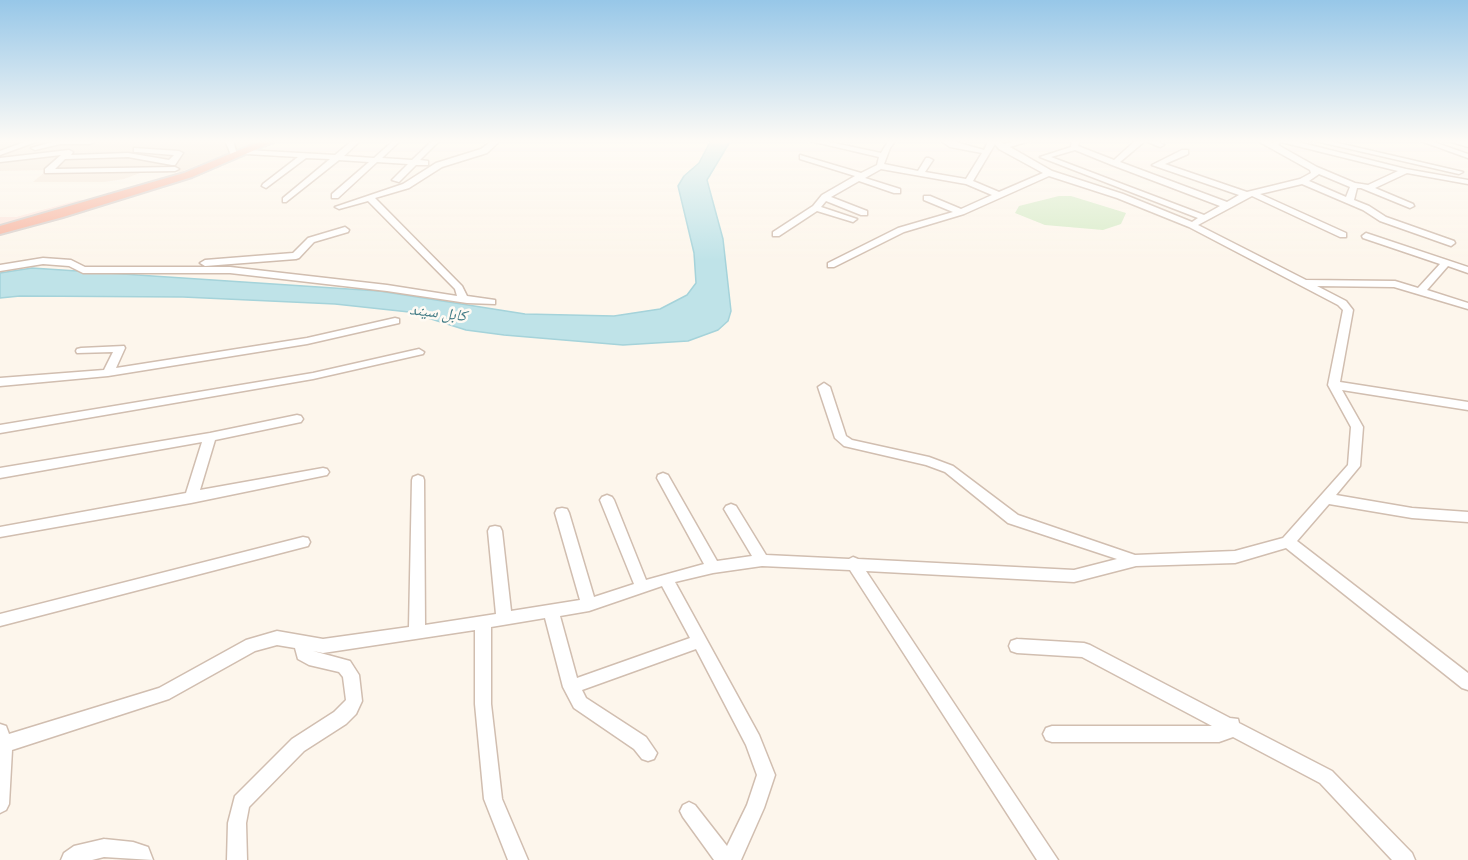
<!DOCTYPE html>
<html>
<head>
<meta charset="utf-8">
<style>
	body { margin:0 }
	canvas { display:block; background:#fdf6ec }
</style>
</head>
<body>
<canvas width="1468" height="860"></canvas>
<script>
const c = document.querySelector('canvas').getContext('2d');
c.lineJoin = 'round';
function fill(path, color) { c.fillStyle = color; c.fill(path, 'evenodd'); }
const shape = rows => new Path2D(rows.map(r => 'M' + r).join(''));
function strokePath(path, color, width, dash) { c.strokeStyle = color; c.lineWidth = width; c.lineCap = dash ? 'butt' : 'round'; c.setLineDash(dash || []); c.stroke(path); }
function label(font, color, halo, rows, align = 'center') {
  c.font = font + ' Montserrat,"Noto Naskh Arabic",sans-serif'; c.lineWidth = 5; c.setLineDash([]); c.textBaseline = 'middle'; c.strokeStyle = halo; c.fillStyle = color; for (const [text, x, y, turn = 0] of rows) {
    c.save(); c.translate(x, y); c.rotate((+turn || 0) * Math.PI / 180); c.textAlign = isNaN(turn) ? turn : align; if (halo) c.strokeText(text, 0, 0); c.fillText(text, 0, 0); c.restore();
  }
}
const residential = shape([
	[0,140,264,140,180,172,148,170,124,179,104,182,33,182,47,170,0,171]
]);
const commercial = shape([
	[79,200,86,201,0,225,0,217,16,217]
]);
const green = shape([
	[1059,196,1071,196,1126,213,1121,224,1103,230,1045,225,1015,213,1019,206]
]);
const water = shape([
	[711,140,731,140,707,180,723,239,731,311,728,321,718,330,688,341,623,345,504,335,466,330,409,312,335,304,183,297,20,296,0,298,0,273,32,268,379,291,525,314,614,316,660,309,687,295,696,283,694,253,678,186,684,176,699,163,711,140]
]);
const minor = shape([
	[30,140,41,140,0,155,0,151,30,140],
	[59,140,91,140,94,142,90,144,60,144,35,150,31,148,59,140],
	[225,140,233,140,237,155,231,155,225,140],
	[353,140,361,140,344,156,374,158,394,140,401,140,382,158,412,160,433,140,440,140,420,160,428,161,428,165,416,165,399,182,392,180,408,164,377,162,338,198,332,198,332,194,369,162,339,160,286,202,283,202,283,198,330,159,306,158,266,188,262,186,263,184,298,157,247,154,243,152,247,150,335,155,353,140],
	[493,140,501,140,487,153,442,167,409,188,375,198,462,286,467,296,495,300,495,304,467,303,387,291,230,273,83,273,69,266,43,264,0,271,0,265,43,258,71,260,85,267,230,267,387,285,457,296,455,289,368,201,339,209,335,207,403,184,436,163,481,149,493,140],
	[806,140,820,140,881,153,889,140,896,140,890,148,884,164,918,171,926,158,929,158,933,160,925,172,966,179,982,153,950,147,940,140,949,140,984,150,989,140,998,140,1004,144,1020,140,1032,140,1010,147,1052,171,1123,194,1192,222,1198,218,1040,157,1071,147,1072,140,1076,140,1079,142,1078,146,1114,160,1136,140,1155,140,1164,145,1160,147,1145,141,1120,162,1227,202,1239,195,1152,165,1182,150,1188,150,1188,154,1165,164,1247,192,1300,179,1311,173,1310,170,1256,140,1266,140,1273,143,1275,140,1290,140,1406,169,1468,180,1468,184,1407,173,1375,188,1413,204,1414,206,1410,208,1361,188,1357,188,1354,200,1369,206,1386,217,1454,241,1455,243,1451,246,1380,221,1363,210,1302,184,1260,194,1346,233,1346,237,1340,237,1252,196,1198,225,1306,280,1395,281,1418,288,1440,264,1363,238,1362,236,1366,233,1468,267,1468,273,1448,266,1427,290,1468,303,1468,309,1394,287,1317,286,1346,301,1353,310,1340,382,1468,402,1468,410,1342,390,1363,427,1360,466,1336,495,1412,508,1468,512,1468,522,1412,518,1329,504,1297,541,1468,673,1468,690,1462,688,1286,548,1235,563,1136,566,1074,582,866,571,1058,860,1037,860,850,570,762,566,713,573,675,582,759,735,775,775,764,808,741,860,714,860,683,817,680,811,683,805,689,802,695,805,727,846,747,805,757,775,746,745,696,649,582,690,586,698,646,737,657,753,654,759,648,761,642,759,634,749,574,708,563,687,545,618,491,627,491,704,502,799,528,860,508,860,484,799,475,704,475,630,323,653,313,651,350,661,359,675,362,701,356,714,346,724,304,751,249,807,246,823,247,860,227,860,228,823,235,796,292,739,334,712,346,700,343,677,339,672,309,665,298,659,295,648,277,645,255,651,169,699,12,750,9,804,6,810,0,813,0,724,6,726,9,734,159,688,246,640,277,631,323,639,409,627,412,480,413,477,418,475,423,477,424,480,425,625,496,614,488,531,490,527,495,526,500,527,502,531,511,611,580,600,555,513,557,509,562,508,567,509,569,513,594,597,634,584,600,500,602,497,607,495,612,497,614,500,646,580,704,564,657,478,658,475,663,473,668,475,717,561,752,556,724,509,726,506,731,504,736,506,766,555,849,559,853,557,858,559,1074,570,1117,559,1008,523,945,472,926,465,844,446,835,438,818,387,824,383,830,387,846,436,852,440,929,457,953,466,1018,515,1135,555,1235,551,1283,538,1348,465,1351,427,1328,385,1343,310,1338,305,1189,227,1117,198,1049,176,964,214,904,232,834,267,828,267,828,263,898,228,953,212,924,200,924,196,930,196,961,209,992,195,966,184,881,169,865,178,900,189,900,193,894,193,859,181,831,197,867,211,867,215,861,215,826,201,821,207,857,219,853,222,817,211,779,236,773,236,773,232,813,206,822,195,855,176,800,159,800,155,861,173,877,165,879,157,806,140],
	[1281,142,1398,171,1368,185,1355,183,1317,167,1278,145,1281,142],
	[995,144,999,149,1043,173,999,192,973,181,995,144],
	[1075,150,1112,165,1220,206,1204,215,1051,157,1075,150],
	[1319,174,1350,187,1346,197,1309,181,1319,174],
	[662,586,690,638,577,678,560,616,589,611,662,586],
	[1311,140,1325,140,1463,172,1459,174,1311,140],
	[1418,140,1428,140,1468,154,1468,158,1418,140],
	[1452,140,1468,142,1468,147,1452,142,1452,140],
	[134,148,179,151,183,153,175,165,172,165,128,157,65,159,55,169,175,167,179,169,175,171,45,173,45,169,61,155,0,162,0,158,69,150,73,152,71,155,128,153,169,160,174,155,137,152,134,152,134,148],
	[345,227,349,230,348,232,314,242,299,258,296,259,205,266,200,263,205,260,293,253,308,238,345,227],
	[395,318,399,319,399,323,307,344,108,376,0,386,0,378,104,370,113,352,77,353,76,351,77,349,81,348,124,346,125,348,116,368,307,338,395,318],
	[419,349,424,352,423,354,313,379,0,433,0,425,313,373,419,349],
	[297,415,301,416,303,419,301,422,215,440,200,490,323,468,327,469,329,472,327,475,191,503,0,537,0,527,186,493,202,442,0,478,0,468,210,433,297,415],
	[303,537,308,538,310,542,308,546,0,626,0,614,303,537],
	[1017,639,1084,643,1090,645,1230,718,1238,719,1239,723,1332,771,1412,853,1415,860,1392,860,1320,783,1233,737,1219,742,1052,742,1046,740,1043,734,1046,728,1052,726,1212,726,1082,657,1017,653,1011,651,1009,646,1011,641,1017,639],
	[104,839,133,842,148,847,153,860,104,857,92,860,61,860,64,853,74,846,104,839]
]);
const highway = shape([
	[264,140,278,140,192,177,63,217,0,234,0,226,184,173,264,140]
]);
const waterNames = [
	["کابل سيند",438,313,7]
];
fill(residential, '#f5e8da');
fill(commercial, '#fde8e0');
fill(green, '#d8ecc9');
fill(water, '#bfe3e8');
strokePath(water, '#a5d3da', 1.5);
strokePath(minor, '#d1beb0', 3);
strokePath(highway, '#dad1cd', 4);
fill(minor, '#fff');
fill(highway, '#f7b7a3');
const sky = c.createLinearGradient(0, 0, 0, 261);
sky.addColorStop(0, '#97c7e8');
sky.addColorStop(0.54, '#fefbf6');
sky.addColorStop(1, '#fefbf600');
c.fillStyle = sky;
c.fillRect(0, 0, 1468, 261);
label('italic 16px', '#437c86', '#fffaf3', waterNames);
</script>
</body>
</html>
